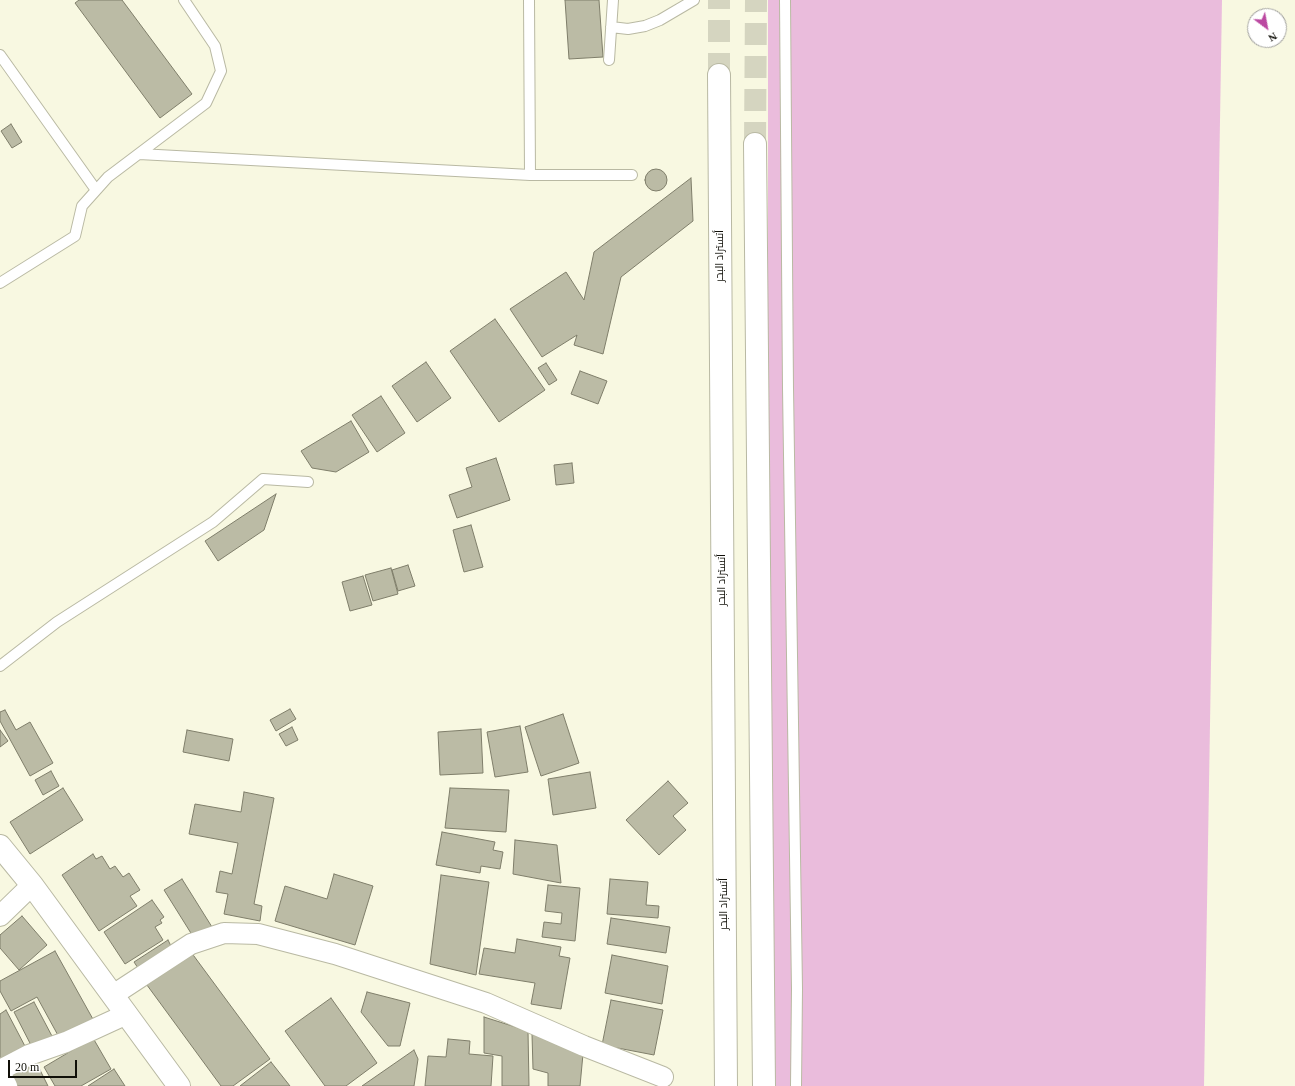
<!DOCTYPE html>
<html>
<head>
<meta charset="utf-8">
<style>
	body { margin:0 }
	#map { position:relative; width:1295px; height:1086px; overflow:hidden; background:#f8f8e1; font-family:"Times New Roman",serif }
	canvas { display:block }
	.north { position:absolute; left:1247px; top:8px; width:40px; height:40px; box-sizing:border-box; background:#fff; border:1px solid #9f9f9c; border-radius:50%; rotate:148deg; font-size:11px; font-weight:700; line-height:16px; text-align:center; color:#100f08 }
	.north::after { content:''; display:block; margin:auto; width:14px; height:18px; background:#bb48a1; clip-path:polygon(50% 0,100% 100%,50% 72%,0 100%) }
	.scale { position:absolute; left:8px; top:1060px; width:69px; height:18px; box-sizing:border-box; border:2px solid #100f08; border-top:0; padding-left:5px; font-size:12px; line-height:14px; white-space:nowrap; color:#100f08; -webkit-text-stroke:3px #fff; paint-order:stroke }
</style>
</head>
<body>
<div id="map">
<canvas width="1295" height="1086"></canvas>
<div class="north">N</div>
<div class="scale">20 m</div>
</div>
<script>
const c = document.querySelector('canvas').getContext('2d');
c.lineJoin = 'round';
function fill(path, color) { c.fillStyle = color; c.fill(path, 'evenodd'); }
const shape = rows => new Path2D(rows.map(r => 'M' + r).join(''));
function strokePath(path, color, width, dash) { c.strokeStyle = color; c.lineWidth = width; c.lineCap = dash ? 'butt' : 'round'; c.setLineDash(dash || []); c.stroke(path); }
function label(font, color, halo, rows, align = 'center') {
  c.font = font + ' "Times New Roman",Cairo,serif'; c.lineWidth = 3.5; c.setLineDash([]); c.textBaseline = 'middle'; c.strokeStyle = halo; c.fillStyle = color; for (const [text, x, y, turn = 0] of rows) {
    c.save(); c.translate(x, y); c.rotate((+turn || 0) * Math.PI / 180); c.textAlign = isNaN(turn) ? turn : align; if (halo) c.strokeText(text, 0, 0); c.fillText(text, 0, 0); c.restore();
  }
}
const green = shape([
	[768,0,1222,0,1204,1086,768,1086]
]);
const building = shape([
	[79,0,122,0,192,94,160,118,75,3,79,0],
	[565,0,599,0,603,57,569,59,565,0],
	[11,124,22,142,12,148,1,131,11,124],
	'645 180a11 11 0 1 1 22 0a11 11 0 1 1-22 0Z',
	[691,178,693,221,621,277,603,354,574,345,577,335,542,357,510,309,566,272,584,300,594,252,691,178],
	[495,319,545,390,499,422,450,351,495,319],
	[426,362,451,398,417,422,392,386,426,362],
	[546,363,557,380,549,385,538,368,546,363],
	[580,371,607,381,598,404,571,394,580,371],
	[381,396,405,433,377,452,352,415,381,396],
	[351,421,369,452,336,472,312,468,301,451,351,421],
	[496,458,510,500,457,518,449,495,472,487,466,468,496,458],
	[572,463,574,483,556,485,554,465,572,463],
	[276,494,264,530,218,561,205,541,276,494],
	[471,525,483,567,464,572,453,530,471,525],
	[408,565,415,586,398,591,392,570,408,565],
	[391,568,398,594,373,601,365,575,391,568],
	[363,576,372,605,350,611,342,582,363,576],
	[290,709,296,719,276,731,270,720,290,709],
	[5,710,16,730,30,722,53,763,30,776,0,721,0,712,5,710],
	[563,714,579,763,541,776,525,727,563,714],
	[520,726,528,772,495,777,487,732,520,726],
	[292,727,298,740,286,746,279,734,292,727],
	[481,729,483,773,440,775,438,732,481,729],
	[0,730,8,741,0,747,0,730],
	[187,730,233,739,229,761,183,752,187,730],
	[51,771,59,786,43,795,35,780,51,771],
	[590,772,596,808,553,815,548,779,590,772],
	[668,781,688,803,673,816,686,830,659,855,626,820,668,781],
	[63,788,83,820,30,854,10,822,63,788],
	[450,788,509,790,506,832,445,828,450,788],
	[244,792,274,798,254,904,262,906,260,921,224,914,228,894,216,892,220,871,232,874,238,843,189,834,195,804,241,812,244,792],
	[442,832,495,842,493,850,503,852,500,869,481,866,480,873,436,865,442,832],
	[515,840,557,845,561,883,513,874,515,840],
	[93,854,96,859,102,856,110,869,115,866,123,877,129,873,140,890,130,896,137,906,99,931,62,875,93,854],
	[334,874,373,886,355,945,275,921,285,886,327,899,334,874],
	[441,875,489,882,476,975,430,964,441,875],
	[182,879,212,927,194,938,164,890,182,879],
	[610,879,648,882,646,905,659,906,658,918,607,914,610,879],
	[548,885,580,888,575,941,542,937,544,922,561,924,562,913,545,911,548,885],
	[152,900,164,917,160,920,162,923,155,927,163,940,125,964,104,932,152,900],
	[22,916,47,945,19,970,0,948,0,935,22,916],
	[611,918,670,927,666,953,607,944,611,918],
	[517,939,561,947,559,956,570,958,561,1009,531,1004,535,983,479,974,484,948,515,953,517,939],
	[168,940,171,946,142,974,134,962,168,940],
	[188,948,270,1059,233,1086,221,1086,144,981,188,948],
	[55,951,94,1021,60,1039,37,997,11,1011,0,991,0,981,55,951],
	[612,955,668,966,662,1004,605,993,612,955],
	[367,992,410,1003,400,1046,388,1046,361,1012,367,992],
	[331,998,377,1063,346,1086,325,1086,285,1031,331,998],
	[611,1000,663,1010,654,1055,602,1045,611,1000],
	[34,1002,53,1038,33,1049,14,1012,34,1002],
	[6,1010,27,1050,3,1063,0,1058,0,1014,6,1010],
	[484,1017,528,1031,529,1086,502,1086,502,1056,484,1053,484,1017],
	[532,1034,583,1054,580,1086,548,1086,548,1073,533,1069,532,1034],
	[93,1038,111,1069,81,1086,55,1086,44,1067,93,1038],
	[448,1039,470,1041,469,1054,493,1056,491,1086,425,1086,428,1056,446,1057,448,1039],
	[414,1050,418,1059,414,1086,362,1086,414,1050],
	[34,1058,48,1086,12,1086,5,1073,34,1058],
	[271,1062,290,1086,240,1086,271,1062],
	[114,1069,125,1086,88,1086,114,1069]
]);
const motorwayTunnel = shape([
	[719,75,719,0],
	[755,144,756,0]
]);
const service = shape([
	[529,0,530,175],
	[785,0,788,388,797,989,796,1086],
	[611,27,628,29,645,26,660,20,694,0],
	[0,55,96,190],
	[609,60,613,0],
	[139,154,530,175,632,175],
	[0,283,75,236,82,206,108,177,206,103,221,71,215,46,184,0],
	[0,666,57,622,213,522,263,479,308,482]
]);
const minor = shape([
	[0,916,32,885],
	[113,995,191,944,224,933,258,934,335,954,486,1003,584,1046,663,1077],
	[0,1070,29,1055,66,1042,127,1014],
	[0,1073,7,1086]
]);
const tertiary = shape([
	[0,846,32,885,179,1086]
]);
const motorway = shape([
	[719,75,726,1086],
	[755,144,764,1086]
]);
const streetNames = [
	["أتستراد البحر",720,256,-90],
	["أتستراد البحر",722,580,-90],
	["أتستراد البحر",724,904,-90]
];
fill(green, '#eabcdc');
fill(building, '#bbbba5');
strokePath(building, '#7f7e6a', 1);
strokePath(motorwayTunnel, '#d5d5c0', 22, [22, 11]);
strokePath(service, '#b9b9a3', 12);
strokePath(minor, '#b9b9a3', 22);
strokePath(tertiary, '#b9b9a3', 24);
strokePath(motorway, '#b9b9a3', 24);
strokePath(service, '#fff', 10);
strokePath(minor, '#fff', 20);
strokePath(tertiary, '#fff', 22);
strokePath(motorway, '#fff', 22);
label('11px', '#100f08', '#fff', streetNames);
</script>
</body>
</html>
